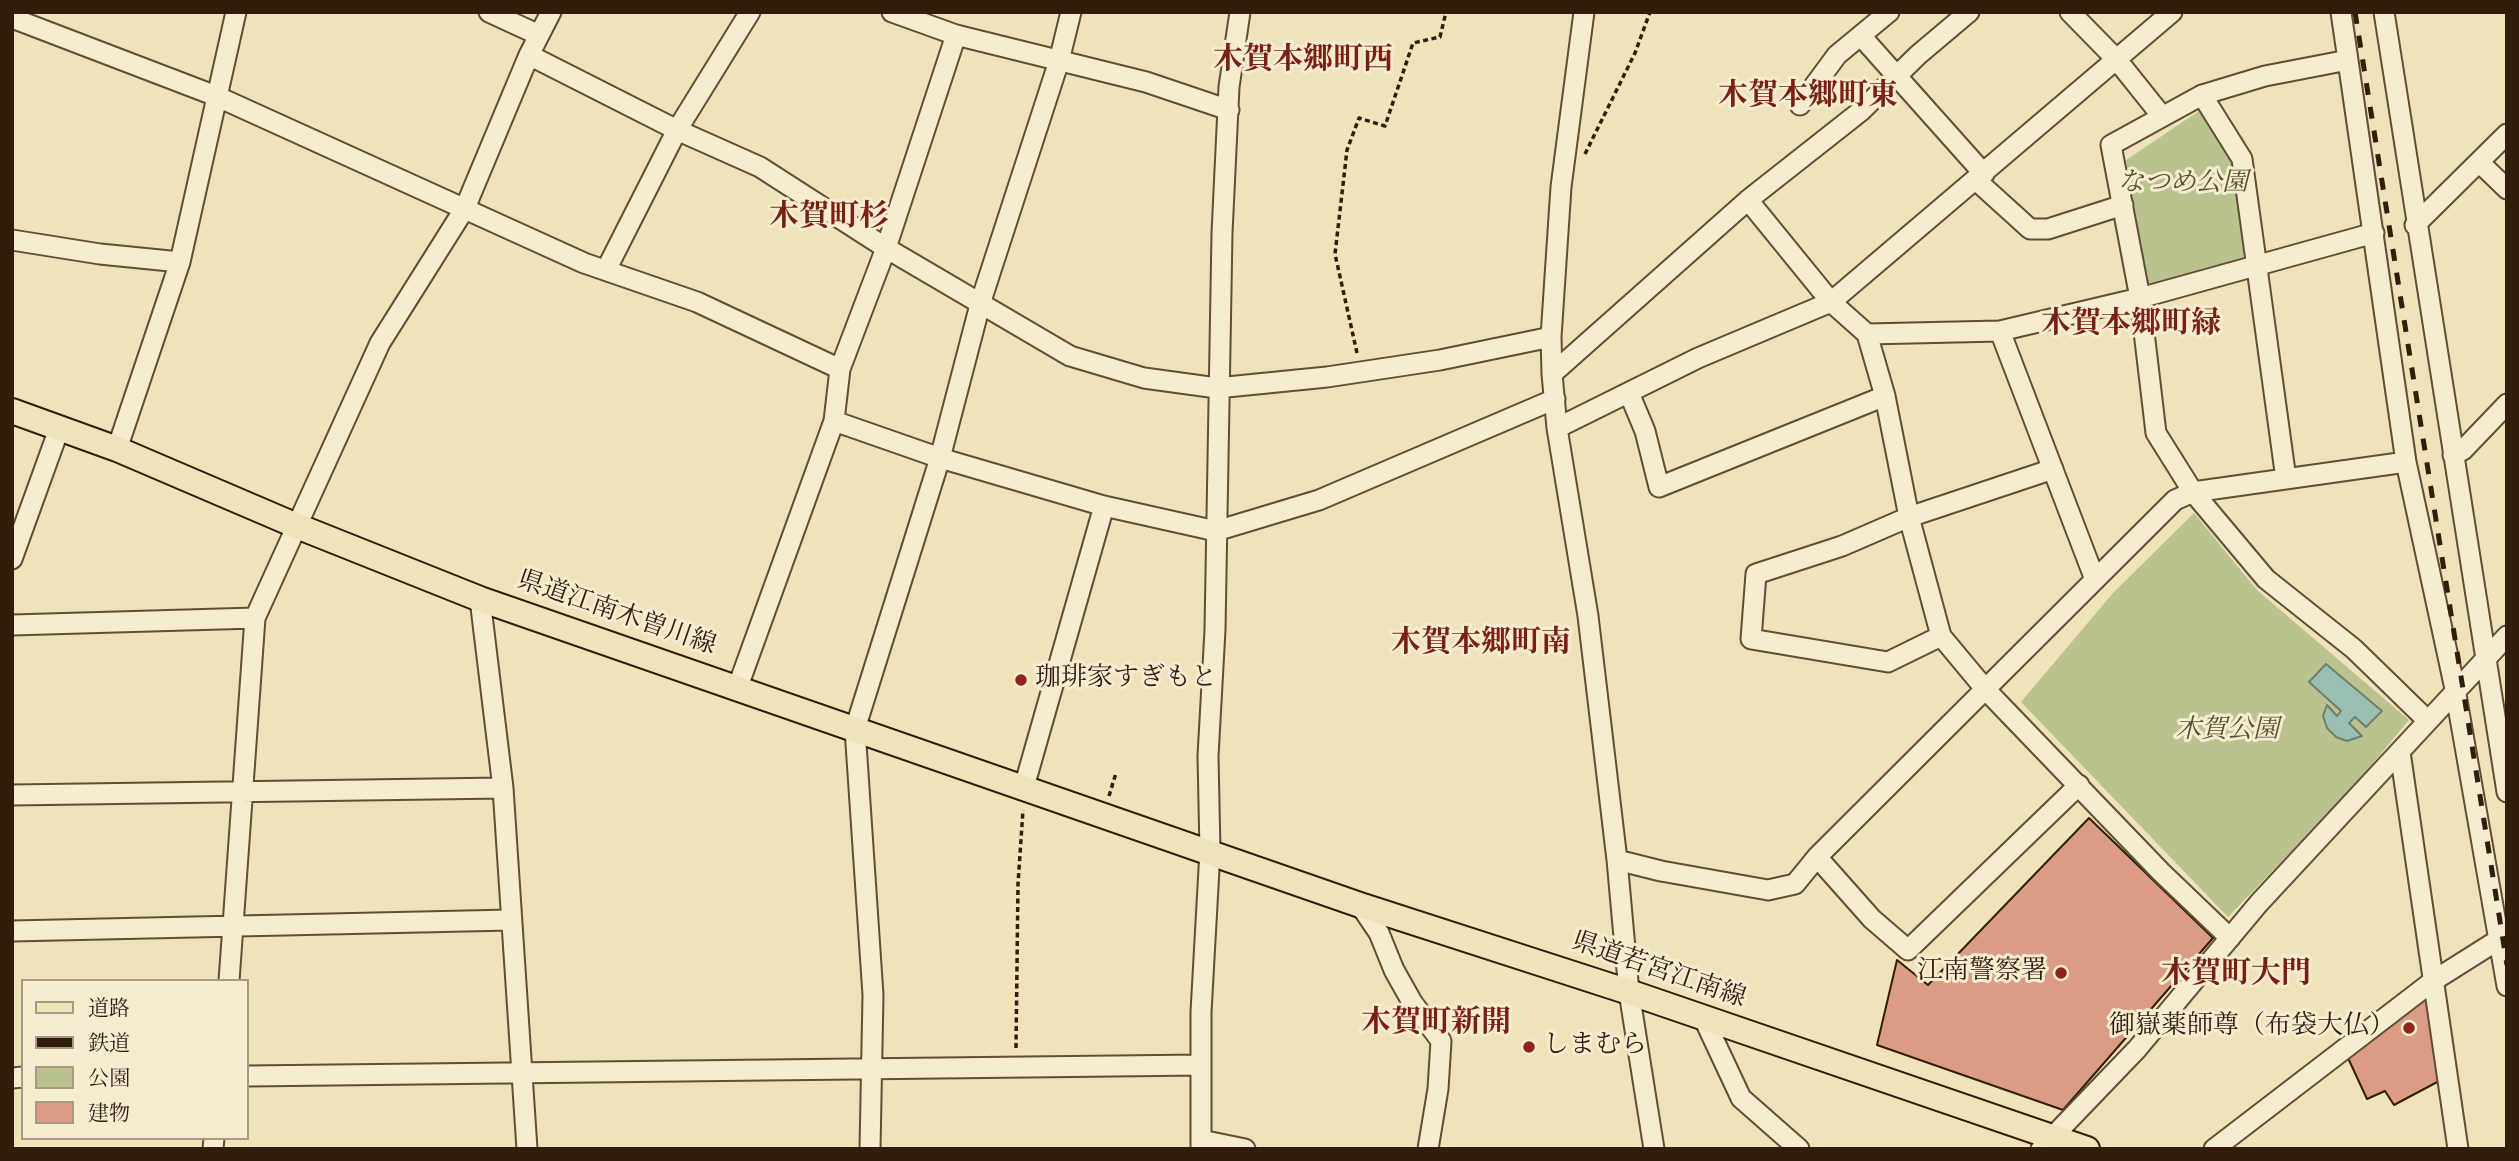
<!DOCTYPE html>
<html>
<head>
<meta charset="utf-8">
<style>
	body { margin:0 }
	#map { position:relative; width:2519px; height:1161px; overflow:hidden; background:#f0e2b9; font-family:Vollkorn,"Noto Serif JP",serif }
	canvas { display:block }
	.frame { position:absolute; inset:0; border:14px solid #311d09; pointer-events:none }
	.legend { position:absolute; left:21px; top:979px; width:228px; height:161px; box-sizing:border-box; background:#f5ecd2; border:2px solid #a79982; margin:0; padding:9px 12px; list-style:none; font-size:21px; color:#311d09 }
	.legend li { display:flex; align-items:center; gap:14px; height:35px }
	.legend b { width:35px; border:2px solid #a79982 }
</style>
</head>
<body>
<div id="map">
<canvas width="2519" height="1161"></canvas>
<div class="frame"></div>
<ul class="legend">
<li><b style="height:9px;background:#f0e2b9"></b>道路</li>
<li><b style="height:9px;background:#311d09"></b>鉄道</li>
<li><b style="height:19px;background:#bac38f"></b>公園</li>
<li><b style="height:19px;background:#da9d84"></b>建物</li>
</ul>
</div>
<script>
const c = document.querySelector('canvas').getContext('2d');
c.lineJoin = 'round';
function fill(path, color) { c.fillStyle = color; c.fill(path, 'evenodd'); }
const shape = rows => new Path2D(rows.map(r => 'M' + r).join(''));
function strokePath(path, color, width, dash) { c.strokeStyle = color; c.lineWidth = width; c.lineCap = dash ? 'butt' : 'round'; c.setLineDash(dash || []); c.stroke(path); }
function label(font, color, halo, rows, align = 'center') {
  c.font = font + ' Vollkorn,"Noto Serif JP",serif'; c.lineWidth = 6; c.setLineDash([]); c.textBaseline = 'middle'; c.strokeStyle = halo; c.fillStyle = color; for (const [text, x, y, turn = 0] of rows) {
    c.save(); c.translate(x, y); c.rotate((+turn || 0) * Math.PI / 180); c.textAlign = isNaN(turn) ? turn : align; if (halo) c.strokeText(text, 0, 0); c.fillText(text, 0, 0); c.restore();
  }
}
const green = shape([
	[2199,111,2232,163,2248,263,2148,284,2126,160],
	[2194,513,2257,590,2409,720,2348,793,2228,917,2021,702,2113,593]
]);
const water = shape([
	[2326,664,2382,711,2366,727,2355,717,2349,723,2362,736,2347,741,2336,737,2327,728,2323,716,2327,705,2337,716,2341,711,2309,682,2326,664]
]);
const building = shape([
	[2089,818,2213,938,2063,1110,1877,1045,1897,960,1928,985,2089,818],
	[2426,998,2441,1080,2394,1105,2385,1091,2367,1099,2348,1058,2426,998]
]);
const path = shape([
	[1585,154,1635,53,1650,12],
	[1357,353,1335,254,1347,150,1359,118,1385,126,1413,43,1440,37,1446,12],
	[1109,796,1116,773],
	[1016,1048,1018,884,1023,810]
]);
const minor = shape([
	[489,12,539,35],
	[892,12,956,35,1146,82,1229,110],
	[1584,12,1561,187,1551,337,1552,374,1557,428,1588,616,1617,860,1629,992,1654,1149],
	[2070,12,2117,60,2161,115],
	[2341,12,2406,462,2455,689,2507,986],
	[2384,12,2507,792],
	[12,18,216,96,584,263,697,302,840,369],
	[1861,36,1984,174],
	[529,55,677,130,760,167,886,248,1070,356,1144,378,1217,388,1327,377,1440,360,1551,337],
	[2202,95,2265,76,2348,60],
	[1800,105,1837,55,1889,12],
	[2479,162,2507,189],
	[1977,181,2030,229,2048,229,2123,205],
	[1748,200,1831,302,1867,334,1885,396,1909,517,1941,636,1986,690,2161,872,2230,938],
	[2415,225,2507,134],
	[12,240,100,254,180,262],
	[606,270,677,130,750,12],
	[2000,331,2094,577],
	[1867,334,2000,331,2140,298,2374,233],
	[1552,374,1748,200,1861,111,1918,55,1969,12],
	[1629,393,1645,431,1659,487,1885,396],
	[834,421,940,458,1104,506,1216,531,1319,500,1555,399],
	[1557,428,1698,358,1831,302,2172,12],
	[117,449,180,262,236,12],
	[2453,455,2463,450,2507,404],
	[2286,479,2242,159,2202,95,2111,145,2140,298,2156,433,2193,492,2266,579,2354,649,2427,720],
	[12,559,59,429],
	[480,599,503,788,527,1149],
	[12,625,255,618],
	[1941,636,1888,662,1751,639,1756,574,1842,546,1909,517,2053,469],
	[737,689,834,421,840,369,886,248,956,35],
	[2400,752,2458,1149],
	[2079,785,1908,950,1872,919,1817,857,2175,500,2193,492,2406,462],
	[1024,787,1104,506],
	[12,795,503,788],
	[1617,860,1661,871,1768,890,1795,884,1817,857],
	[1360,905,1379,933,1394,970,1412,1002,1441,1041,1438,1089,1428,1149],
	[12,931,511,920],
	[229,981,255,618,380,343,465,208,529,55,551,12],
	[1704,1019,1741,1098,1799,1149],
	[247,1076,1201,1065],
	[12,1078,23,1077],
	[1201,1140,1245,1149],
	[213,1149,214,1138],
	[870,1149,873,995,855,729,940,458,981,301,1059,61,1071,12],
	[1201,1149,1201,1012,1210,851,1208,756,1215,630,1222,233,1229,87,1240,12],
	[2041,1149,2137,1049,2259,903,2507,636],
	[2214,1149,2433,981,2498,940]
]);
const major = shape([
	[12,411,117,449,297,526,480,599,1360,905,1629,992,2087,1149]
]);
const rail = shape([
	[2355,12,2507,965]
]);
const markers = [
	[1021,680,7,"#8f2418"],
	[2061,973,7,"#8f2418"],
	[2409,1028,7,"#8f2418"],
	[1529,1047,7,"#8f2418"]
];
const parkNames = [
	["なつめ公園",2183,185],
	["木賀公園",2227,732]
];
const streetNames = [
	["県道江南木曽川線",616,615,19],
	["県道若宮江南線",1658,972,19]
];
const poiNames = [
	["珈琲家すぎもと",1035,680],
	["江南警察署",2047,973,"right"],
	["御嶽薬師尊（布袋大仏）",2395,1028,"right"],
	["しまむら",1543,1047]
];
const quarterNames = [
	["木賀本郷町西",1303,62],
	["木賀本郷町東",1808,98],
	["木賀町杉",829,219],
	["木賀本郷町緑",2131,326],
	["木賀本郷町南",1481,645],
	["木賀町大門",2236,976],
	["木賀町新開",1436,1025]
];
fill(green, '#bac38f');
fill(water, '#9abeaf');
strokePath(water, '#707e6d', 2);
fill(building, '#da9d84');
strokePath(building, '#311d09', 2);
strokePath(minor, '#614e35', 23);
strokePath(major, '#311d09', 28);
strokePath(path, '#311d09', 3.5, [5, 3.5]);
strokePath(minor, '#f5ecd2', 19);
strokePath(major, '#f0e2b9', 24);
strokePath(rail, '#311d09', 5, [12, 12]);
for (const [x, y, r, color] of markers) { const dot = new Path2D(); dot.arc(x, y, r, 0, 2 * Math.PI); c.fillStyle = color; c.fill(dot); strokePath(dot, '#f5ecd2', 2.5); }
label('italic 26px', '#5a4f31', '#f5ecd2', parkNames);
label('26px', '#311d09', '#f5ecd2', streetNames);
label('26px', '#311d09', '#f5ecd2', poiNames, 'left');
label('bold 30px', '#7a1f14', '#f5ecd2', quarterNames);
</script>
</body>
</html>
